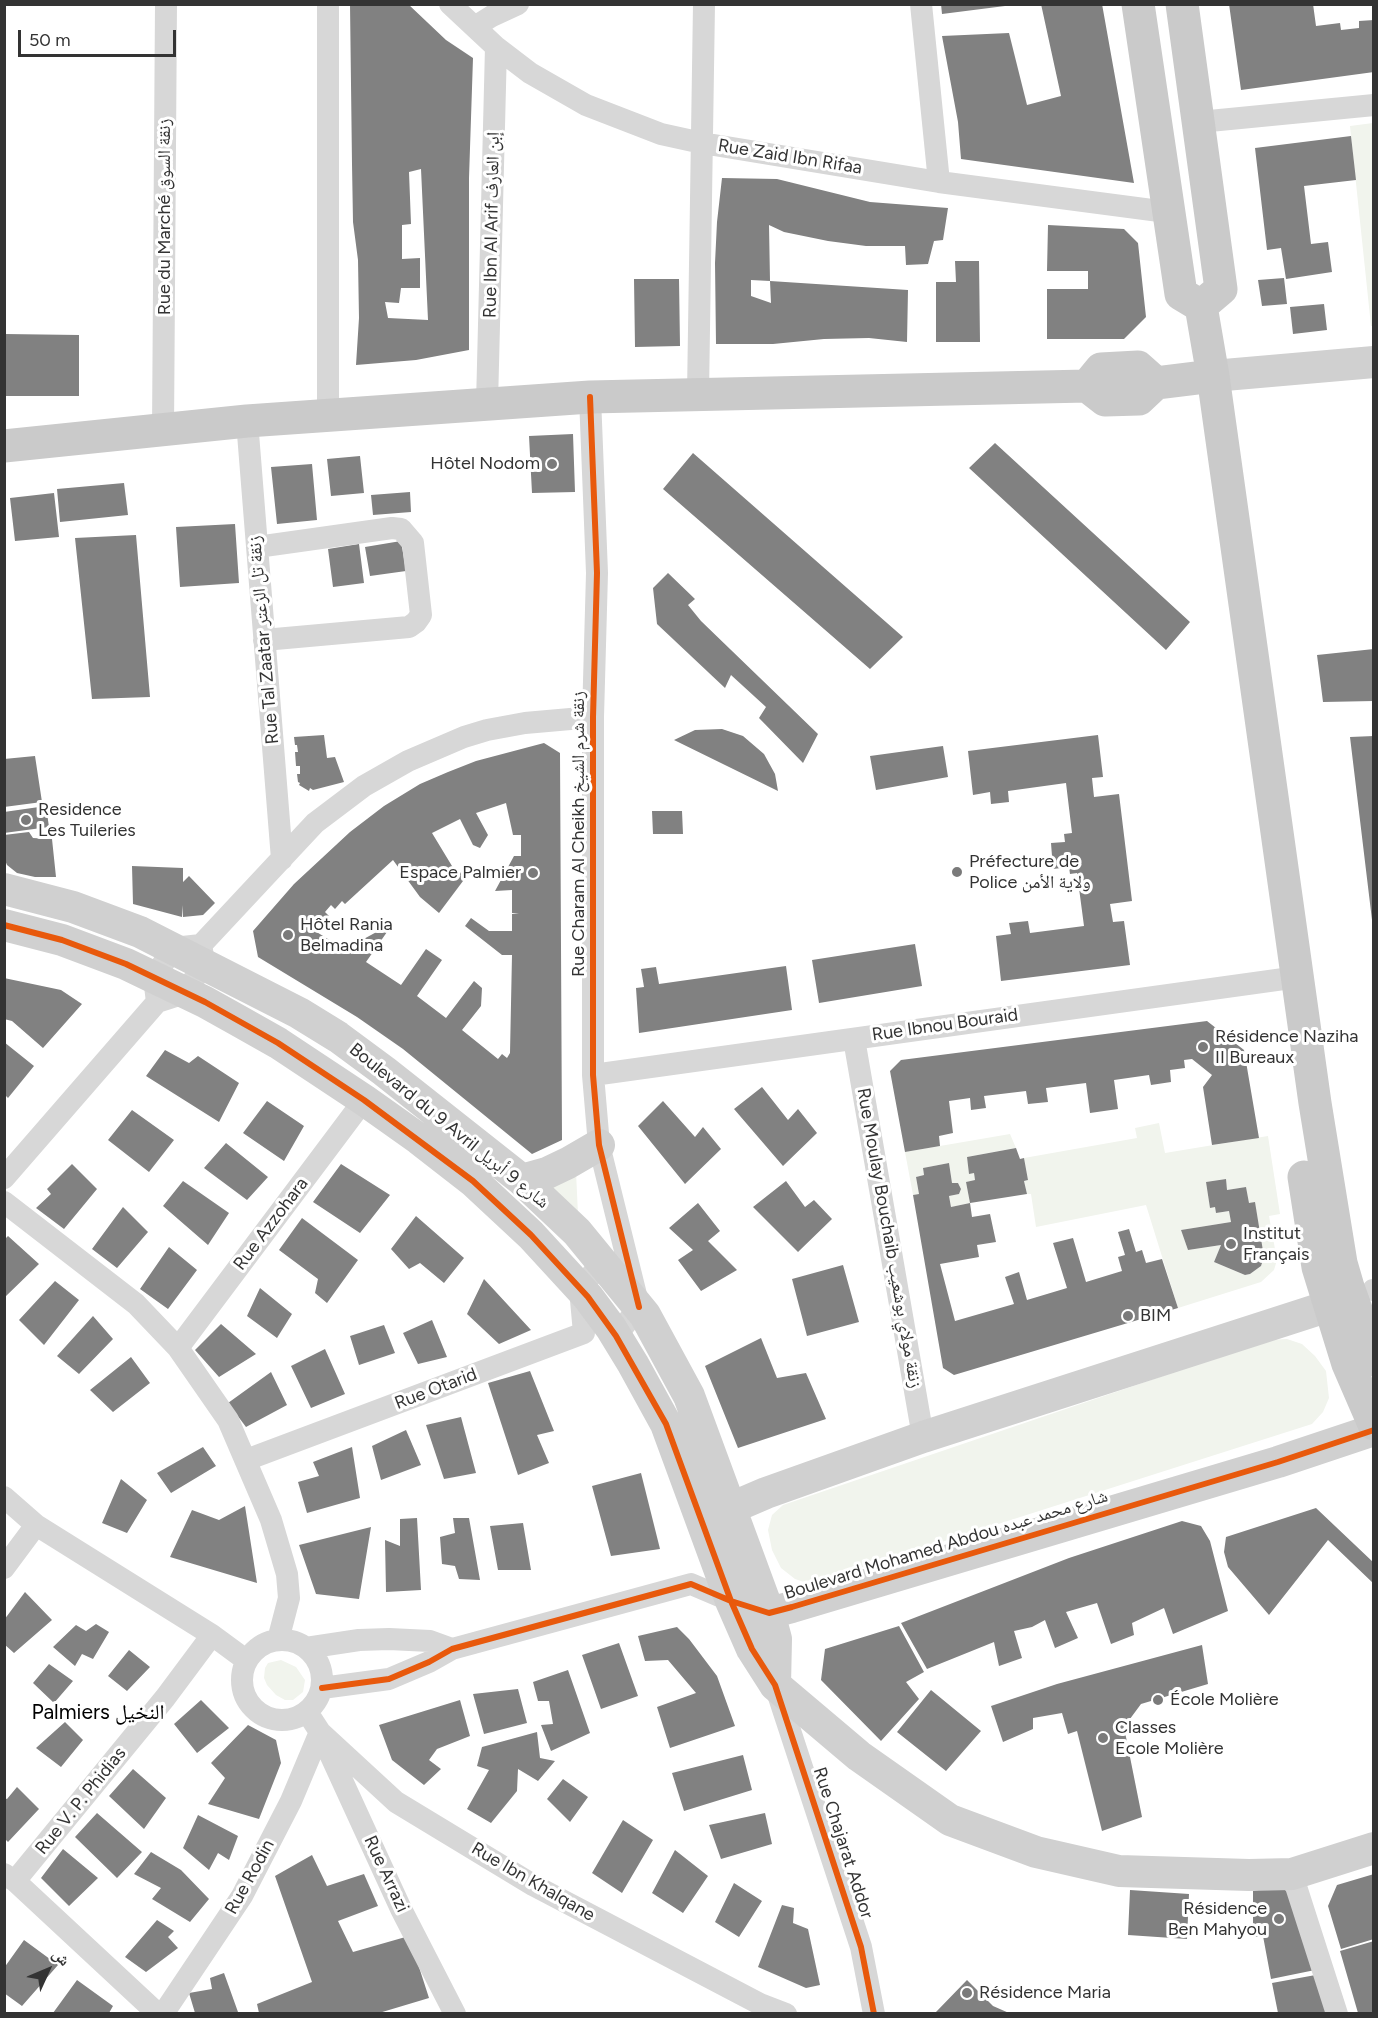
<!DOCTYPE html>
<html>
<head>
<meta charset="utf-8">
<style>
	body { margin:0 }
	#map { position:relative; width:1378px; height:2018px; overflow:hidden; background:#fff; font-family:Figtree,"Noto Naskh Arabic",sans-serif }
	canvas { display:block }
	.frame { position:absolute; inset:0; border:6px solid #333; pointer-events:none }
	.north { position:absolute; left:18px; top:1940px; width:60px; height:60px; -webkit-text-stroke:4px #fff; paint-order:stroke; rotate:46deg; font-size:16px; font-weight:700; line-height:24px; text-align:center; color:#333 }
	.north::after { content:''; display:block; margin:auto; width:21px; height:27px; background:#333; clip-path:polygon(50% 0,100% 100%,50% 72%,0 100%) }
	.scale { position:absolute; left:18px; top:30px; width:158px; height:27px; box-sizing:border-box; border:3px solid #333; border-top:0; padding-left:8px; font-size:18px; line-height:21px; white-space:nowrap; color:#333; -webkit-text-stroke:4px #fff; paint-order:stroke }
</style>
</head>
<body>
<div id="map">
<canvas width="1378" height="2018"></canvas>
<div class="frame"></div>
<div class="north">ش</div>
<div class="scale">50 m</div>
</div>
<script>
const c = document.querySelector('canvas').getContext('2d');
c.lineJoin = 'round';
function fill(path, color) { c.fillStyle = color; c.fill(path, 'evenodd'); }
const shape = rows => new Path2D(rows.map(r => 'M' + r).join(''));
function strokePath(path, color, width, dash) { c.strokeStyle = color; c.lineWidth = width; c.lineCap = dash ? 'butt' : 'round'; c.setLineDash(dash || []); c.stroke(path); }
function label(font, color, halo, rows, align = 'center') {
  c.font = font + ' Figtree,"Noto Naskh Arabic",sans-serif'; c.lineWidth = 6; c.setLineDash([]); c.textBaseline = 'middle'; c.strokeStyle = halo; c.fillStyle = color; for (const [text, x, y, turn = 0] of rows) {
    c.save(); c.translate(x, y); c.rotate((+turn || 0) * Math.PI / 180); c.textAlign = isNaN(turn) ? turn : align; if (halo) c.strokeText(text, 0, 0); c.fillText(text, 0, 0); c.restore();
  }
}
const green = shape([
	[1373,123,1373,326,1371,326,1350,126],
	[1159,1123,1165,1153,1268,1136,1280,1214,1269,1216,1277,1260,1274,1270,1261,1282,1178,1308,1146,1205,1036,1227,1031,1194,1027,1194,1024,1181,1028,1180,1024,1158,1137,1138,1135,1128],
	[1225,1179,1227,1190,1246,1187,1249,1203,1255,1203,1264,1257,1261,1266,1250,1274,1245,1275,1214,1262,1221,1245,1188,1250,1181,1230,1231,1222,1229,1211,1216,1213,1215,1207,1210,1207,1206,1182],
	[1010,1134,1016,1148,967,1157,969,1173,974,1173,975,1180,966,1182,970,1203,951,1207,949,1196,959,1194,961,1189,958,1183,952,1183,949,1163,923,1168,924,1175,916,1177,919,1194,913,1195,905,1152],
	[576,1172,578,1214,542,1184],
	[1287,1339,1302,1344,1315,1356,1326,1371,1329,1398,1323,1412,1312,1424,810,1584,795,1579,781,1568,772,1550,768,1530,772,1515,783,1505,1269,1340],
	[281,1660,296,1667,305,1680,303,1692,293,1700,285,1700,276,1695,267,1685,264,1678,265,1668,268,1663]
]);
const building = shape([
	[350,4,408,4,446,40,473,58,469,178,469,350,416,360,356,365,359,318,358,260,353,222,352,164],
	[421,169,428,320,388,318,385,302,399,303,401,288,420,288,420,258,402,259,402,225,411,224,409,172],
	[941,4,1005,4,1005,6,942,14],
	[1041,4,1102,4,1134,183,961,159,958,122,942,36,1009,33,1027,105,1061,96],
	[1229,4,1313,4,1316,26,1340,23,1341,30,1359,28,1359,21,1374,20,1374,72,1241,90],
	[1351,136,1356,180,1304,186,1311,244,1328,242,1332,272,1286,279,1281,248,1267,250,1255,148],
	[722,178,777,179,870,202,948,208,943,240,934,241,928,264,906,265,905,246,866,246,828,241,784,232,769,225,770,281,751,280,751,296,771,303,770,281,908,290,907,342,869,338,824,339,773,344,716,344,715,263,717,222],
	[1048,225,1124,229,1138,243,1146,317,1124,339,1047,339,1047,289,1088,289,1088,271,1047,271],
	[955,261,979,261,980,342,936,342,936,282,956,282],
	[1284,278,1287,304,1262,306,1258,280],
	[634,279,679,279,680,346,635,347],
	[1324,304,1327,330,1293,334,1290,307],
	[5,334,79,335,79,396,5,396],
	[573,434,575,492,532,493,529,436],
	[995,443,1190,622,1166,650,969,468],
	[693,453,903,637,870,669,663,489],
	[360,456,364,493,331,496,327,459],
	[312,464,317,520,277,524,271,467],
	[124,483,128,515,60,522,57,489],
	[410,492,411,512,373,515,371,495],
	[54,493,59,537,15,541,10,498],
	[235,524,239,583,180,587,176,527],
	[136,535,150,697,92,699,75,538],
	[401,541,406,571,370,576,365,547],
	[359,544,364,583,333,587,328,549],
	[668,573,695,599,688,605,701,621,818,734,803,763,759,718,766,707,731,675,725,688,657,624,653,588],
	[1374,649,1374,701,1323,702,1317,655],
	[722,729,743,736,764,754,775,774,778,791,674,740,695,730],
	[324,735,327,758,335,757,344,782,313,790,310,788,309,791,299,785,300,783,298,782,297,774,300,774,300,766,296,766,295,752,298,752,297,745,295,745,294,737],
	[1098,735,1103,777,1092,778,1094,797,1119,794,1132,901,1110,904,1113,922,1124,921,1130,965,1001,981,996,936,1011,934,1009,923,1028,921,1030,933,1084,926,1077,873,1070,874,1069,867,1053,869,1051,843,1065,842,1064,834,1072,833,1066,783,1008,791,1009,802,991,804,990,792,973,795,968,751],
	[1374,736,1374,920,1372,920,1350,737],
	[544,743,560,753,562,1140,532,1154,403,1049,357,1017,258,957,253,931,294,884,350,832,384,806,420,784,448,772,476,761],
	[506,803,513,835,521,835,521,856,514,856,495,891,512,890,512,913,519,914,512,914,512,931,489,931,471,918,465,926,502,955,512,955,510,1053,507,1058,502,1054,498,1059,462,1030,481,1006,482,988,474,981,446,1018,417,996,442,960,426,949,401,985,366,962,387,932,382,929,360,941,352,954,315,931,329,916,325,912,331,905,335,909,342,901,345,904,393,860,420,897,439,913,466,877,452,866,432,833,460,819,473,845,480,848,488,835,476,813],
	[943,746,948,777,876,790,870,756],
	[35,756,42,802,4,807,4,759],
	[46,806,49,827,4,833,4,812],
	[652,811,682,811,683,834,653,834],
	[29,832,33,838,52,839,56,877,35,877,17,873,7,865,4,858,4,835],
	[132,866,183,868,183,882,189,876,215,903,203,915,183,917,182,905,182,917,133,904],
	[915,944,922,986,819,1003,812,960],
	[786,966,792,1010,639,1033,636,988,644,987,641,969,656,967,659,984],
	[4,978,61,990,82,1004,43,1048,12,1021,4,1019],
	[1207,1021,1244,1050,1259,1138,1212,1145,1203,1087,1212,1075,1192,1059,1184,1060,1185,1068,1170,1070,1171,1082,1151,1085,1149,1075,1114,1080,1118,1109,1090,1113,1086,1083,1046,1088,1048,1102,1028,1104,1026,1091,984,1096,986,1108,971,1110,970,1098,949,1101,953,1133,939,1136,940,1146,905,1152,890,1071,901,1060],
	[4,1042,34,1066,8,1098,4,1094],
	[165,1050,189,1063,198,1056,239,1083,219,1122,146,1076],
	[762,1087,788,1120,798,1109,817,1133,783,1166,734,1109],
	[267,1101,304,1126,284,1161,243,1133],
	[663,1101,695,1137,703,1127,721,1149,685,1184,638,1126],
	[132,1110,174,1140,149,1172,108,1140],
	[226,1143,268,1177,247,1200,204,1168],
	[1016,1148,1020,1159,1024,1158,1028,1180,1024,1181,1027,1194,970,1203,972,1217,990,1214,996,1242,977,1245,979,1257,940,1264,955,1321,1014,1304,1005,1277,1019,1272,1027,1300,1067,1288,1053,1243,1073,1238,1086,1282,1122,1271,1118,1257,1125,1255,1118,1232,1129,1229,1136,1252,1142,1250,1146,1263,1162,1259,1178,1308,954,1375,943,1368,913,1195,919,1194,916,1177,924,1175,923,1168,949,1163,952,1183,958,1183,961,1189,959,1194,949,1196,951,1207,970,1203,966,1182,975,1180,974,1173,969,1174,967,1157],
	[72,1164,97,1189,64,1229,36,1208,51,1194,47,1189],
	[341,1164,390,1195,360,1233,313,1202],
	[1226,1179,1227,1190,1246,1187,1249,1203,1255,1202,1264,1257,1261,1266,1250,1274,1245,1275,1214,1262,1221,1245,1188,1250,1181,1230,1231,1222,1229,1211,1216,1213,1215,1207,1210,1208,1206,1182],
	[183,1181,229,1213,208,1245,163,1206],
	[786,1181,805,1207,814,1200,832,1219,798,1252,753,1207],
	[698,1203,720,1231,708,1241,737,1270,701,1291,678,1260,693,1250,669,1228],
	[123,1207,148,1232,117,1268,92,1249],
	[416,1216,464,1258,444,1283,420,1263,409,1269,391,1249],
	[302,1218,358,1260,327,1303,315,1293,318,1279,279,1250],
	[8,1236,39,1264,4,1298,4,1240],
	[169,1247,197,1270,168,1309,140,1289],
	[843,1265,859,1322,807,1336,792,1279],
	[484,1279,531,1330,499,1344,467,1314],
	[55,1281,79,1300,44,1345,19,1320],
	[260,1288,292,1314,277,1338,247,1316],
	[93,1316,113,1339,79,1374,57,1356],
	[432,1320,447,1357,418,1364,403,1333],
	[221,1324,256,1354,219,1377,195,1350],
	[384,1325,395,1353,359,1365,350,1336],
	[761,1338,777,1378,806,1373,826,1419,738,1448,705,1366],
	[325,1349,345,1394,311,1408,291,1366],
	[131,1357,150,1383,113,1412,90,1390],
	[530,1371,554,1431,537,1435,549,1463,518,1475,488,1383],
	[271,1372,287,1405,246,1427,228,1403],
	[461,1417,476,1473,444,1479,426,1425],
	[406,1430,421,1465,381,1480,372,1446],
	[203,1447,216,1466,171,1493,157,1473],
	[352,1447,360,1498,307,1513,298,1482,319,1476,313,1462],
	[641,1473,660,1549,611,1556,592,1486],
	[121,1479,147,1500,127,1533,102,1523],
	[245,1506,257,1583,170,1557,192,1510,219,1520],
	[1316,1508,1374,1563,1374,1584,1328,1540,1269,1615,1228,1567,1224,1552,1226,1537],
	[417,1518,421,1590,386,1592,385,1540,400,1546,400,1519],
	[453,1518,469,1518,480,1580,459,1579,455,1566,442,1564,440,1537,455,1533],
	[1182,1521,1201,1526,1210,1541,1228,1611,1173,1634,1164,1608,1132,1623,1134,1635,1111,1644,1097,1603,1066,1612,1078,1638,1055,1648,1045,1620,1032,1627,1014,1631,1022,1658,999,1666,994,1642,927,1669,901,1623,1069,1558],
	[523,1523,531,1570,498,1570,490,1526],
	[371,1527,359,1599,316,1594,299,1545],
	[25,1592,52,1620,14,1653,4,1644,4,1620],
	[96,1624,109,1632,93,1659,82,1654,75,1666,53,1647,76,1625,86,1631],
	[899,1626,924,1672,906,1682,919,1699,881,1741,821,1680,825,1649],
	[677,1627,689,1639,717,1676,735,1726,670,1748,657,1707,696,1693,668,1660,645,1661,638,1636],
	[619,1643,638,1696,601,1709,582,1655],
	[1202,1645,1208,1684,1141,1704,1124,1727,1142,1817,1102,1831,1077,1731,1068,1734,1062,1713,1033,1718,1033,1729,1003,1742,991,1706,1057,1684],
	[129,1650,150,1667,127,1691,108,1676],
	[49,1664,73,1681,54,1703,33,1683],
	[568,1670,590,1733,551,1751,541,1725,553,1724,549,1701,538,1701,533,1682],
	[518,1689,527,1723,484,1734,473,1694],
	[931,1690,981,1731,946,1771,897,1732],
	[201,1700,229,1728,197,1753,174,1724],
	[460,1700,470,1736,437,1749,429,1760,441,1769,424,1785,392,1760,379,1725],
	[65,1722,83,1740,61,1767,36,1748],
	[248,1725,276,1740,281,1763,259,1819,208,1804,225,1778,211,1763],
	[537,1732,540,1758,555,1761,538,1781,518,1769,517,1791,491,1823,467,1809,489,1770,477,1766,482,1747],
	[743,1755,752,1790,684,1811,672,1773],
	[133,1769,166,1798,144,1829,109,1796],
	[563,1779,588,1797,570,1822,547,1799],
	[17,1787,39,1809,8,1842,4,1838,4,1798,7,1799],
	[97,1813,142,1852,117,1878,75,1837],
	[765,1813,772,1844,721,1859,709,1825],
	[198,1815,238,1836,229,1860,218,1853,209,1870,183,1848],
	[623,1820,653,1840,622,1893,592,1873],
	[63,1849,98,1878,69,1906,41,1878],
	[675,1850,708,1876,683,1913,652,1893],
	[151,1852,181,1870,209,1899,190,1922,152,1899,161,1888,134,1874],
	[312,1855,327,1886,364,1874,378,1906,338,1921,353,1952,409,1936,429,1998,379,2013,259,2013,257,2004,312,1982,275,1876],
	[1374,1874,1374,1939,1341,1949,1328,1906,1337,1885],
	[734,1883,762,1901,739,1937,715,1922],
	[1280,1886,1300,1902,1320,1969,1271,1979,1263,1936,1253,1937,1253,1891],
	[1130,1890,1189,1894,1187,1939,1128,1935],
	[782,1905,794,1908,793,1923,808,1929,820,1985,806,1988,758,1967],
	[157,1920,174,1931,168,1937,178,1948,146,1972,125,1957],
	[24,1940,58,1965,22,2006,4,1993,4,1968],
	[1374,1941,1374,2013,1358,2013,1340,1951],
	[224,1973,238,2012,195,2013,189,1993,212,1989,210,1978],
	[1321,1974,1329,2013,1278,2013,1272,1983],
	[77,1980,113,2006,109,2013,53,2013],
	[967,1980,993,2006,1009,2013,935,2013]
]);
const street = shape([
	[328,4,328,416],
	[450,4,496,47,530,73,586,105,661,134,702,143,939,182,1167,212],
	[921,4,939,182],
	[476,26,492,16,518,4],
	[1199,122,1374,105],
	[698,394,704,4],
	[590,397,597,573,593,717,593,1075,599,1145,639,1307,616,1336],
	[487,404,496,47],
	[247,421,282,859],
	[163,430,166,4],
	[257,547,392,528,401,529,413,543,421,615,416,622,409,627,264,640],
	[157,1002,154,978,173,948,201,945,315,823,364,786,408,761,464,737,487,730,525,723,593,717],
	[854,1039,923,1437],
	[593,1075,1298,977],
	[4,1178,157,1002,185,993,204,964,202,950],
	[4,1202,136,1304,178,1348,228,1420,271,1520,287,1574,289,1598,278,1640],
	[1373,1290,1374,1290],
	[178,1348,364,1100],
	[246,1460,584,1333,580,1289,603,1261,615,1264],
	[4,1497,36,1525,212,1635,246,1660],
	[4,1568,36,1525],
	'242 1680a40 40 0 1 1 80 0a40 40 0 1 1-80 0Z',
	[306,1648,359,1640,389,1639,430,1641,452,1649],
	[775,1685,861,1947,874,2014],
	[322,1688,389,1679,429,1662,452,1649,691,1584,731,1601],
	[307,1712,320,1732,396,1802,533,1885,760,2004,786,2014],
	[324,1741,401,1909,455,2014],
	[4,1874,15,1881,158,2014],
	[1292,1874,1337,2014],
	[15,1881,165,1698,212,1635],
	[163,2014,242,1896,291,1801,320,1732]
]);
const secondary = shape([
	[1213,376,1374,362],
	[4,889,73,907,140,932,299,1013,338,1037,384,1071,522,1180,577,1232,645,1315,689,1396,769,1613,776,1639,775,1685],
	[4,925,62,940,126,964,205,1002,239,1021,278,1043,364,1100,419,1139,473,1181,531,1235,588,1297,611,1328,633,1364,666,1424,731,1601,752,1649,775,1685,859,1756,950,1820,1036,1852,1119,1871,1249,1875,1292,1874,1374,1848],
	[522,1180,547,1173,568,1163,599,1145],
	[720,1527,731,1508,766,1493,923,1437,1329,1306],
	[749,1607,769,1613,792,1607,1278,1462,1374,1430]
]);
const primary = shape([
	[1138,4,1181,294,1201,306],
	[1182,4,1221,289,1201,306],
	[1201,306,1213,376,1315,1103,1341,1263,1348,1287,1374,1360],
	[1087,386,1101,369,1138,367,1156,383],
	[4,446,247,421,590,397,1087,386,1105,400,1139,399,1156,383,1213,376],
	[1304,1177,1318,1267,1348,1364,1374,1424]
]);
const cycleway = shape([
	[590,397,597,573,593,717,593,1075,599,1145,639,1307],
	[4,925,62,940,126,964,205,1002,278,1043,364,1100,473,1181,531,1235,588,1297,616,1336,666,1424,731,1601,752,1649,775,1685,861,1947,874,2014],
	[322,1688,389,1679,429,1662,452,1649,691,1584,731,1601,769,1613,792,1607,1278,1462,1374,1430]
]);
const markers = [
	[552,464,6,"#7a7a7a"],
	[26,820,6,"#7a7a7a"],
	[957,872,6,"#7a7a7a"],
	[533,873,6,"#7a7a7a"],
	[288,935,6,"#7a7a7a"],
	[1203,1047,6,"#7a7a7a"],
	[1231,1244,6,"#7a7a7a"],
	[1128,1316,6,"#7a7a7a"],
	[1158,1700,6,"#7a7a7a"],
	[1103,1738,6,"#7a7a7a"],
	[1279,1919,6,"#7a7a7a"],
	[967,1993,6,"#7a7a7a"]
];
const streetNames = [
	["Rue Zaid Ibn Rifaa",790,157,9],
	["Rue du Marché زنقة السوق",165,217,-90],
	["Rue Ibn Al Arif إبن العارف",492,225,-89],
	["Rue Tal Zaatar زنقة تل الزعتر",264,640,-95],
	["Rue Charam Al Cheikh زنقة شرم الشيخ",579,834,-90],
	["Rue Ibnou Bouraid",945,1025,-8],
	["Boulevard du 9 Avril شارع 9 أبريل",449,1126,39],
	["Rue Azzohara",271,1224,-53],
	["Rue Moulay Bouchaib زنقة مولاي بوشعيب",889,1238,80],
	["Rue Otarid",436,1389,-21],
	["Boulevard Mohamed Abdou شارع محمد عبده",946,1545,-17],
	["Rue V. P. Phidias",81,1801,-51],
	["Rue Chajarat Addor",843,1843,72],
	["Rue Arrazi",386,1874,65],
	["Rue Rodin",250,1877,-61],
	["Rue Ibn Khalqane",533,1882,30]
];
const poiNames = [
	["Hôtel Nodom",540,464,"right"],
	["Residence",38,810],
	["Les Tuileries",38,831],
	["Préfecture de",969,862],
	["Police ولاية الأمن",969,883],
	["Espace Palmier",521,873,"right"],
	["Hôtel Rania",300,925],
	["Belmadina",300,946],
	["Résidence Naziha",1215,1037],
	["II Bureaux",1215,1058],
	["Institut",1243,1234],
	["Français",1243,1255],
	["BIM",1140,1316],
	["École Molière",1170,1700],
	["Classes",1115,1728],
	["Ecole Molière",1115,1749],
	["Résidence",1267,1909,"right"],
	["Ben Mahyou",1267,1930,"right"],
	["Résidence Maria",979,1993]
];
const quarterNames = [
	["Palmiers النخيل",98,1713]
];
fill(green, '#f1f4ed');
fill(building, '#818181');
strokePath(street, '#d7d7d7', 22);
strokePath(secondary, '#d0d0d0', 32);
strokePath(primary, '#cacaca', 33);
strokePath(cycleway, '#e8590c', 6);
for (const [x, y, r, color] of markers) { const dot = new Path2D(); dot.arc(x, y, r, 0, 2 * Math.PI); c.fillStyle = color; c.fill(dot); strokePath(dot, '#fff', 2); }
label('18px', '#333', '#fff', streetNames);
label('18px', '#333', '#fff', poiNames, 'left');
label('21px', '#000', '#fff', quarterNames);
</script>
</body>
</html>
